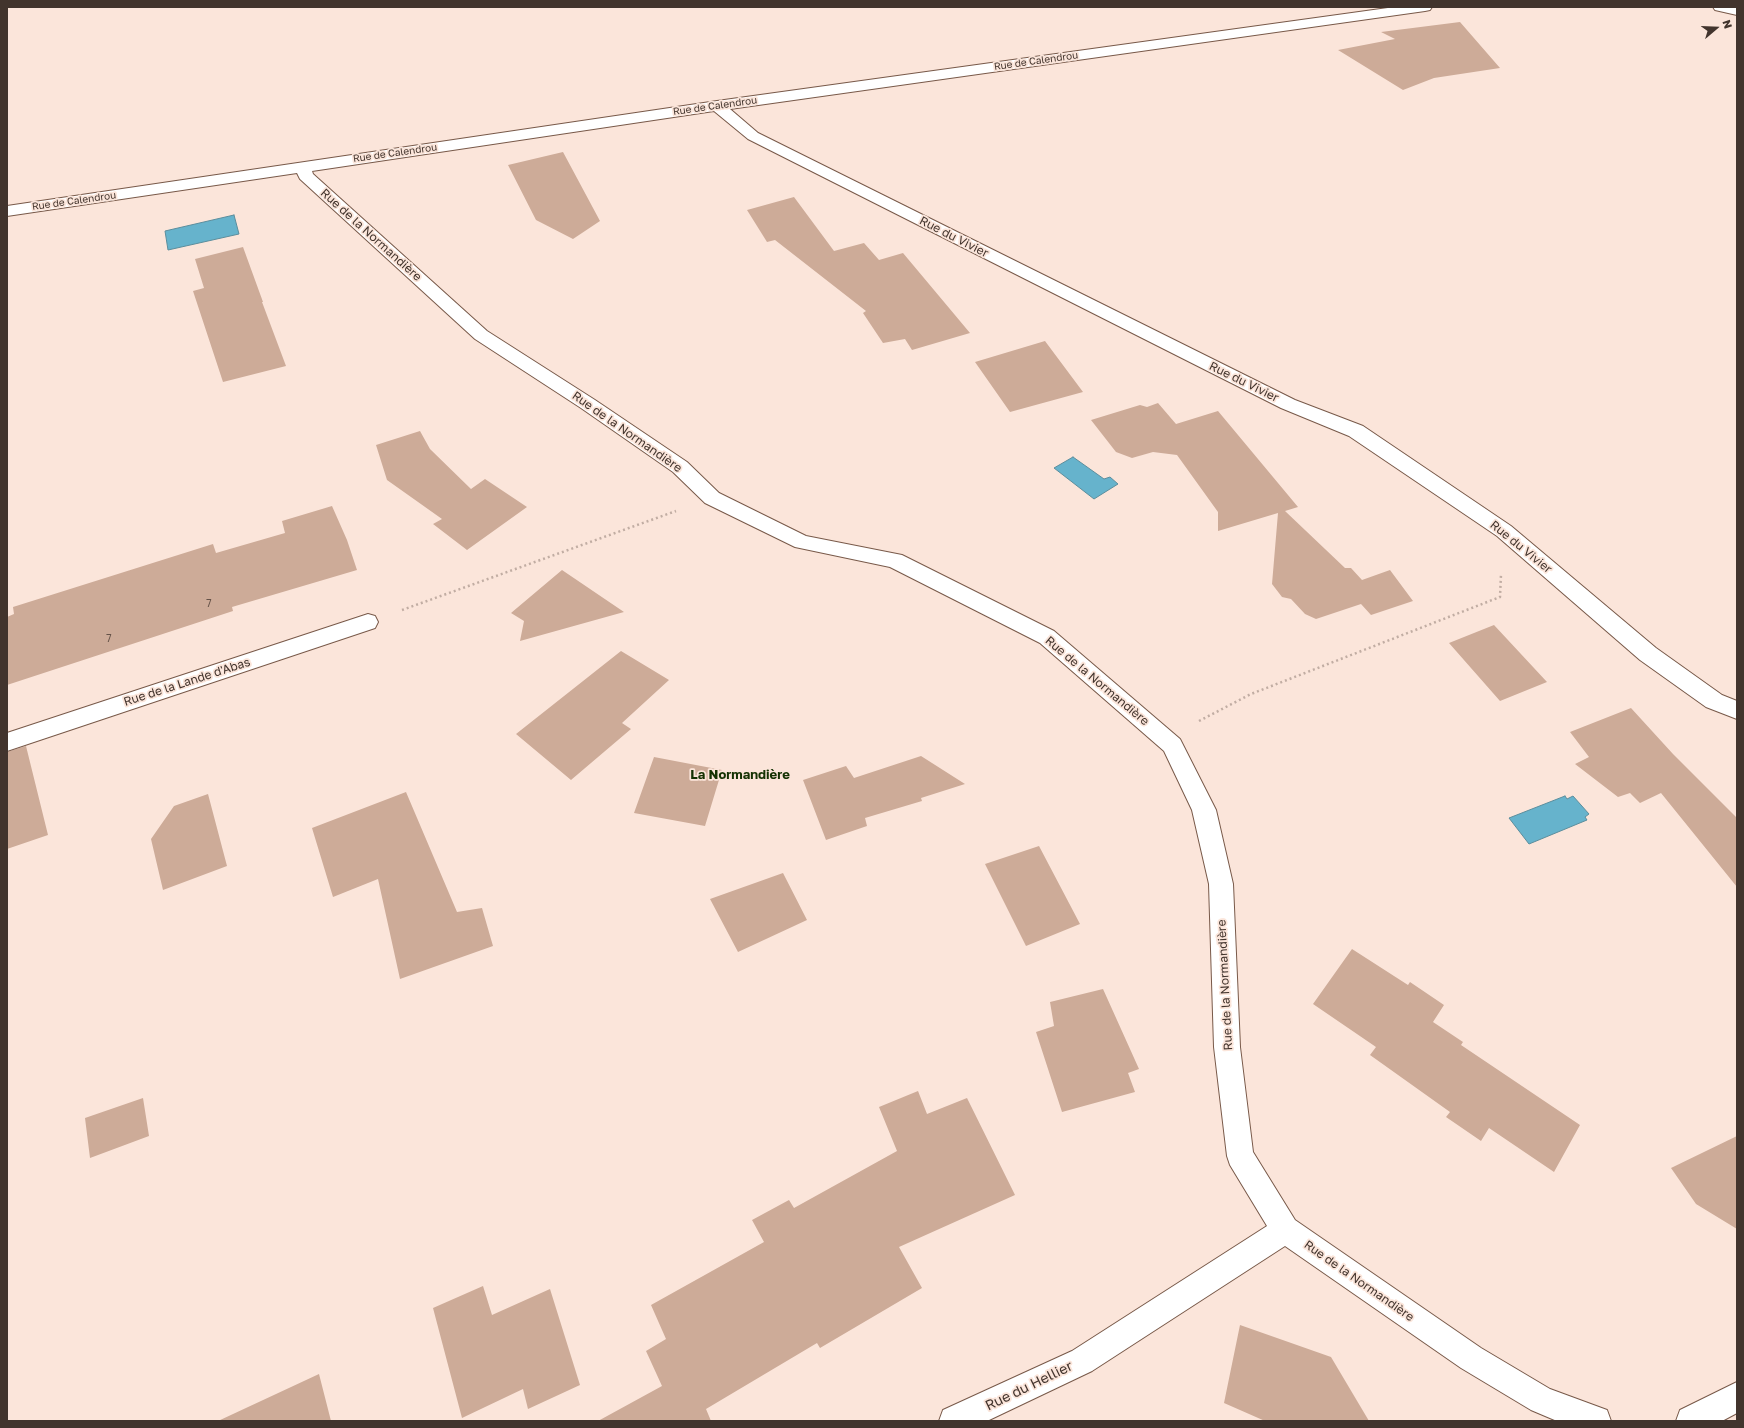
<!DOCTYPE html>
<html>
<head>
<meta charset="utf-8">
<style>
	body { margin:0 }
	#map { position:relative; width:1744px; height:1428px; overflow:hidden; background:#fbe5da; font-family:"Golos Text",sans-serif }
	canvas { display:block }
	.frame { position:absolute; inset:0; border:8px solid #42342d; pointer-events:none }
	.north { position:absolute; left:1696px; top:8px; width:40px; height:40px; -webkit-text-stroke:3px #fbe5da; paint-order:stroke; rotate:71deg; font-size:11px; font-weight:700; line-height:16px; text-align:center; color:#42342d }
	.north::after { content:''; display:block; margin:auto; width:14px; height:18px; background:#42342d; clip-path:polygon(50% 0,100% 100%,50% 72%,0 100%) }
</style>
</head>
<body>
<div id="map">
<canvas width="1744" height="1428"></canvas>
<div class="frame"></div>
<div class="north">N</div>
</div>
<script>
const c = document.querySelector('canvas').getContext('2d');
c.lineJoin = 'round';
function fill(path, color) { c.fillStyle = color; c.fill(path, 'evenodd'); }
const shape = rows => new Path2D(rows.map(r => 'M' + r).join(''));
function strokePath(path, color, width, dash) { c.strokeStyle = color; c.lineWidth = width; c.lineCap = dash ? 'butt' : 'round'; c.setLineDash(dash || []); c.stroke(path); }
function label(font, color, halo, rows, align = 'center') {
  c.font = font + ' "Golos Text",sans-serif'; c.lineWidth = 3.5; c.setLineDash([]); c.textBaseline = 'middle'; c.strokeStyle = halo; c.fillStyle = color; for (const [text, x, y, turn = 0] of rows) {
    c.save(); c.translate(x, y); c.rotate((+turn || 0) * Math.PI / 180); c.textAlign = isNaN(turn) ? turn : align; if (halo) c.strokeText(text, 0, 0); c.fillText(text, 0, 0); c.restore();
  }
}
const water = shape([
	[234,215,239,234,168,250,165,231,234,215],
	[1073,457,1104,479,1110,477,1118,484,1094,499,1054,468,1073,457],
	[1565,796,1567,799,1573,796,1589,814,1585,817,1587,820,1529,844,1509,818,1565,796]
]);
const building = shape([
	[1460,22,1500,68,1434,78,1403,90,1338,50,1395,39,1381,32],
	[563,152,600,221,573,239,536,220,508,165],
	[794,197,834,251,864,243,879,260,903,253,970,333,912,350,905,339,883,343,863,313,866,311,775,240,767,242,747,210],
	[243,247,263,302,262,302,286,366,223,382,193,291,204,288,195,259],
	[1045,341,1083,392,1010,412,975,362],
	[1158,403,1176,424,1218,411,1298,507,1285,511,1345,568,1351,568,1362,580,1390,570,1413,601,1371,615,1361,604,1316,619,1305,614,1291,599,1282,597,1272,584,1278,513,1218,531,1218,512,1177,455,1153,452,1132,458,1116,452,1091,420,1140,405,1147,407],
	[420,431,430,449,471,489,485,479,527,507,467,550,433,524,442,519,387,480,376,445],
	[332,506,347,540,357,570,232,607,233,611,7,685,7,617,14,614,13,607,213,544,216,553,285,533,282,521],
	[562,570,624,612,520,641,524,621,511,613],
	[1494,625,1547,682,1500,701,1449,643],
	[621,651,669,680,622,723,631,729,571,780,516,734],
	[1631,708,1673,754,1737,818,1737,887,1661,793,1640,803,1630,793,1618,797,1575,764,1589,757,1570,732],
	[26,746,48,835,7,849,7,752],
	[921,756,965,784,921,798,922,801,865,818,867,826,826,840,803,780,846,766,854,778],
	[654,757,722,770,705,826,634,813],
	[406,792,457,912,482,908,493,946,400,979,378,879,333,897,312,828],
	[208,794,227,866,163,890,151,839,174,806],
	[1039,846,1080,924,1026,946,985,864],
	[783,873,807,920,738,952,710,899],
	[1352,949,1408,985,1410,982,1444,1005,1433,1022,1463,1042,1461,1045,1580,1125,1554,1172,1489,1128,1481,1141,1446,1117,1450,1112,1370,1055,1376,1047,1313,1004],
	[1103,989,1139,1069,1128,1073,1135,1092,1062,1112,1036,1032,1054,1026,1050,1002],
	[918,1091,927,1114,967,1098,1015,1195,899,1247,922,1288,820,1348,817,1343,706,1409,711,1421,598,1421,662,1386,646,1351,666,1339,651,1305,764,1242,752,1220,789,1200,794,1208,897,1151,879,1107],
	[143,1098,149,1136,90,1158,85,1118],
	[1737,1136,1737,1229,1696,1204,1671,1168],
	[483,1286,492,1315,550,1289,580,1385,528,1409,523,1389,462,1418,433,1308],
	[1240,1325,1331,1357,1369,1421,1265,1421,1224,1403],
	[319,1374,331,1421,218,1421]
]);
const path = shape([
	[402,610,676,511],
	[1199,721,1251,694,1500,597,1501,574]
]);
const minor = shape([
	[1395,7,1432,7,1430,10,1425,11,730,109,758,133,1295,400,1363,426,1511,526,1656,648,1722,695,1737,701,1737,719,1706,707,1640,660,1497,536,1349,436,1281,408,748,139,714,111,312,171,313,174,487,331,595,400,687,462,719,493,806,536,902,555,1054,631,1180,739,1216,810,1233,884,1240,1047,1253,1152,1295,1220,1481,1348,1550,1389,1607,1410,1611,1421,1557,1421,1531,1410,1461,1368,1285,1246,1092,1371,987,1421,939,1421,943,1410,1072,1351,1267,1226,1230,1165,1227,1156,1214,1047,1209,884,1192,810,1164,751,1040,643,890,567,795,547,705,503,673,472,581,408,475,339,300,179,297,173,7,216,7,206,717,101,1395,7],
	[1713,7,1737,7,1737,15,1715,10,1713,7],
	[368,614,375,616,378,622,375,628,7,751,7,733,368,614],
	[1737,1382,1737,1413,1722,1421,1676,1421,1680,1410,1737,1382]
]);
const farStreetnames = [
	["Rue de Calendrou",1036,61,-8],
	["Rue de Calendrou",715,106,-8],
	["Rue de Calendrou",395,153,-8],
	["Rue de Calendrou",74,201,-8]
];
const numberNames = [
	["7",209,604],
	["7",109,639]
];
const streetNames = [
	["Rue de la Normandière",371,235,42],
	["Rue du Vivier",954,237,27],
	["Rue du Vivier",1244,382,26],
	["Rue de la Normandière",627,432,35],
	["Rue du Vivier",1521,547,39],
	["Rue de la Normandière",1097,681,40],
	["Rue de la Lande d'Abas",187,682,-18],
	["Rue de la Normandière",1225,985,-93],
	["Rue de la Normandière",1359,1281,35]
];
const neighbourhoodNames = [
	["La Normandière",740,775]
];
const nearStreetnames = [
	["Rue du Hellier",1029,1386,-26]
];
fill(water, '#66b3cc');
strokePath(water, '#5b8d9c', 1);
fill(building, '#cdab98');
strokePath(minor, '#785949', 2);
strokePath(path, '#c1ada3', 2.5, [2, 3]);
fill(minor, '#fff');
label('10px', '#42342d', '#fbe5da', farStreetnames);
label('10px', '#655248', null, numberNames);
label('12px', '#42342d', '#fbe5da', streetNames);
label('bold 13px', '#153203', '#fbe5da', neighbourhoodNames);
label('14px', '#42342d', '#fbe5da', nearStreetnames);
</script>
</body>
</html>
